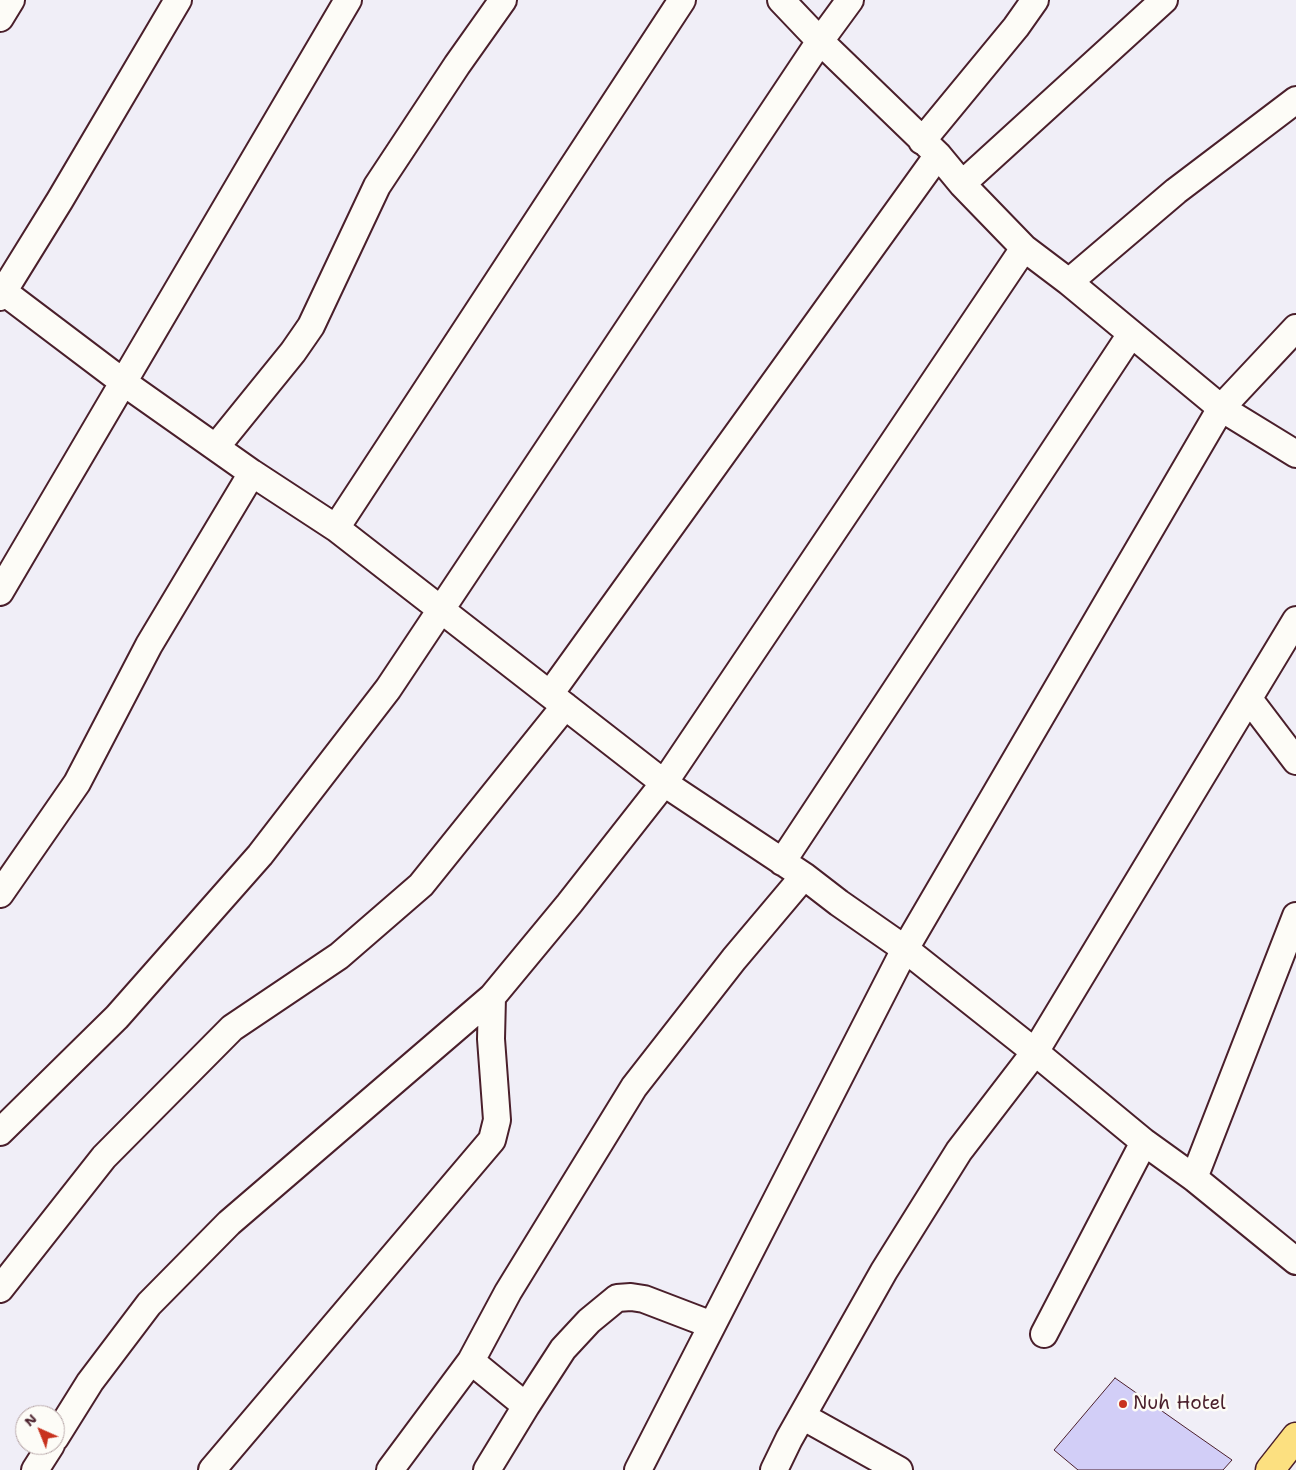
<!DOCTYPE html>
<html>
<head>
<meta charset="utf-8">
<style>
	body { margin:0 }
	#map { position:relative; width:1296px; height:1470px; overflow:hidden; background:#f0eef7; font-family:"Shantell Sans",sans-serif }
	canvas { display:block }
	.north { position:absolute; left:15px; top:1405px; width:50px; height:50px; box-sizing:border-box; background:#fdfcf7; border:1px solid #b5a4a5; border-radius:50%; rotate:316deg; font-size:14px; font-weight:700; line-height:20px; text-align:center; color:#4a1f2b }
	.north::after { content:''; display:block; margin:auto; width:18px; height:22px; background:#c8321e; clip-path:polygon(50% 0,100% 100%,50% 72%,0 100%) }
</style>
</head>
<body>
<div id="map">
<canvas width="1296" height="1470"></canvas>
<div class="north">N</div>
</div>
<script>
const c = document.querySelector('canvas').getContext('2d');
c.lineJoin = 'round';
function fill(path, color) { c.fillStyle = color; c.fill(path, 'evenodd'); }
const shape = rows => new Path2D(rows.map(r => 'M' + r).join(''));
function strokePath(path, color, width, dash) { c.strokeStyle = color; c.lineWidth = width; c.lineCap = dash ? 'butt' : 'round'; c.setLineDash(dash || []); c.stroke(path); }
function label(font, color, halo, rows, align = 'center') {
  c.font = font + ' "Shantell Sans",sans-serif'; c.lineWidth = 5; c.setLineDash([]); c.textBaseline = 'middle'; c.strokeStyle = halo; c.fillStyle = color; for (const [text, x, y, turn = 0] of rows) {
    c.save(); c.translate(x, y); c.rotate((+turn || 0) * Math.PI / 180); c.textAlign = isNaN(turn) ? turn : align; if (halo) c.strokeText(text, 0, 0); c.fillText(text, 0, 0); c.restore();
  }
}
const building = shape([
	[1115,1378,1189,1430,1232,1460,1223,1470,1078,1470,1054,1450,1115,1378]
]);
const minor = shape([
	[781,0,820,41,938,155,962,184,1024,248,1069,282,1221,408,1296,454],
	[0,18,11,0],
	[922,141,1016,27,1035,0],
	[962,184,1164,0],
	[1069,282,1176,191,1296,100],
	[0,289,123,382,252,473,336,528,664,783,804,876,839,903,905,949,1035,1052,1144,1142,1194,1178,1296,1261],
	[0,297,60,200,178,0],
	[216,447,293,352,311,326,377,186,457,65,503,0],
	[336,528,682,0],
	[0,592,348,0],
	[550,694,938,155],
	[1249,699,1296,761],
	[782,862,1131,334],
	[0,894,77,783,149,645,252,473],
	[0,1132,117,1017,260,855,388,689,820,41,850,0],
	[1194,1178,1296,916],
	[0,1289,104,1157,232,1028,339,956,421,885,565,706],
	[1044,1334,1144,1142],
	[471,1361,526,1406,487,1470],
	[526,1406,563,1349,589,1321,617,1298,631,1297,644,1299,712,1325],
	[802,1416,899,1470],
	[55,1438,90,1382,149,1304,229,1223,492,997,569,904,664,783,1024,248],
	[35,1470,51,1445],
	[212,1470,492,1140,497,1120,491,1039,492,997],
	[390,1470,471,1361,508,1292,634,1087,734,959,804,876],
	[638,1470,905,949,1221,408,1296,328],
	[774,1470,789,1439,884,1271,959,1151,1035,1052,1296,620]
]);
const trunk = shape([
	[1270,1470,1296,1437]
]);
const markers = [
	[1123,1404,5,"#c8321e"]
];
const poiNames = [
	["Nuh Hotel",1133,1404]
];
fill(building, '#d2cef7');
strokePath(building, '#4a1f2b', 1);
strokePath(minor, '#4a1f2b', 30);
strokePath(trunk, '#4a1f2b', 31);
strokePath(minor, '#fdfcf7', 26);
strokePath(trunk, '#fce080', 28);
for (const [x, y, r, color] of markers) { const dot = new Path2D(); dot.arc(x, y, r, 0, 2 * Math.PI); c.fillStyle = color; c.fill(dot); strokePath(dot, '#fdfcf7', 2); }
label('19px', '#4a1f2b', '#fdfcf7', poiNames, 'left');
</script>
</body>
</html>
